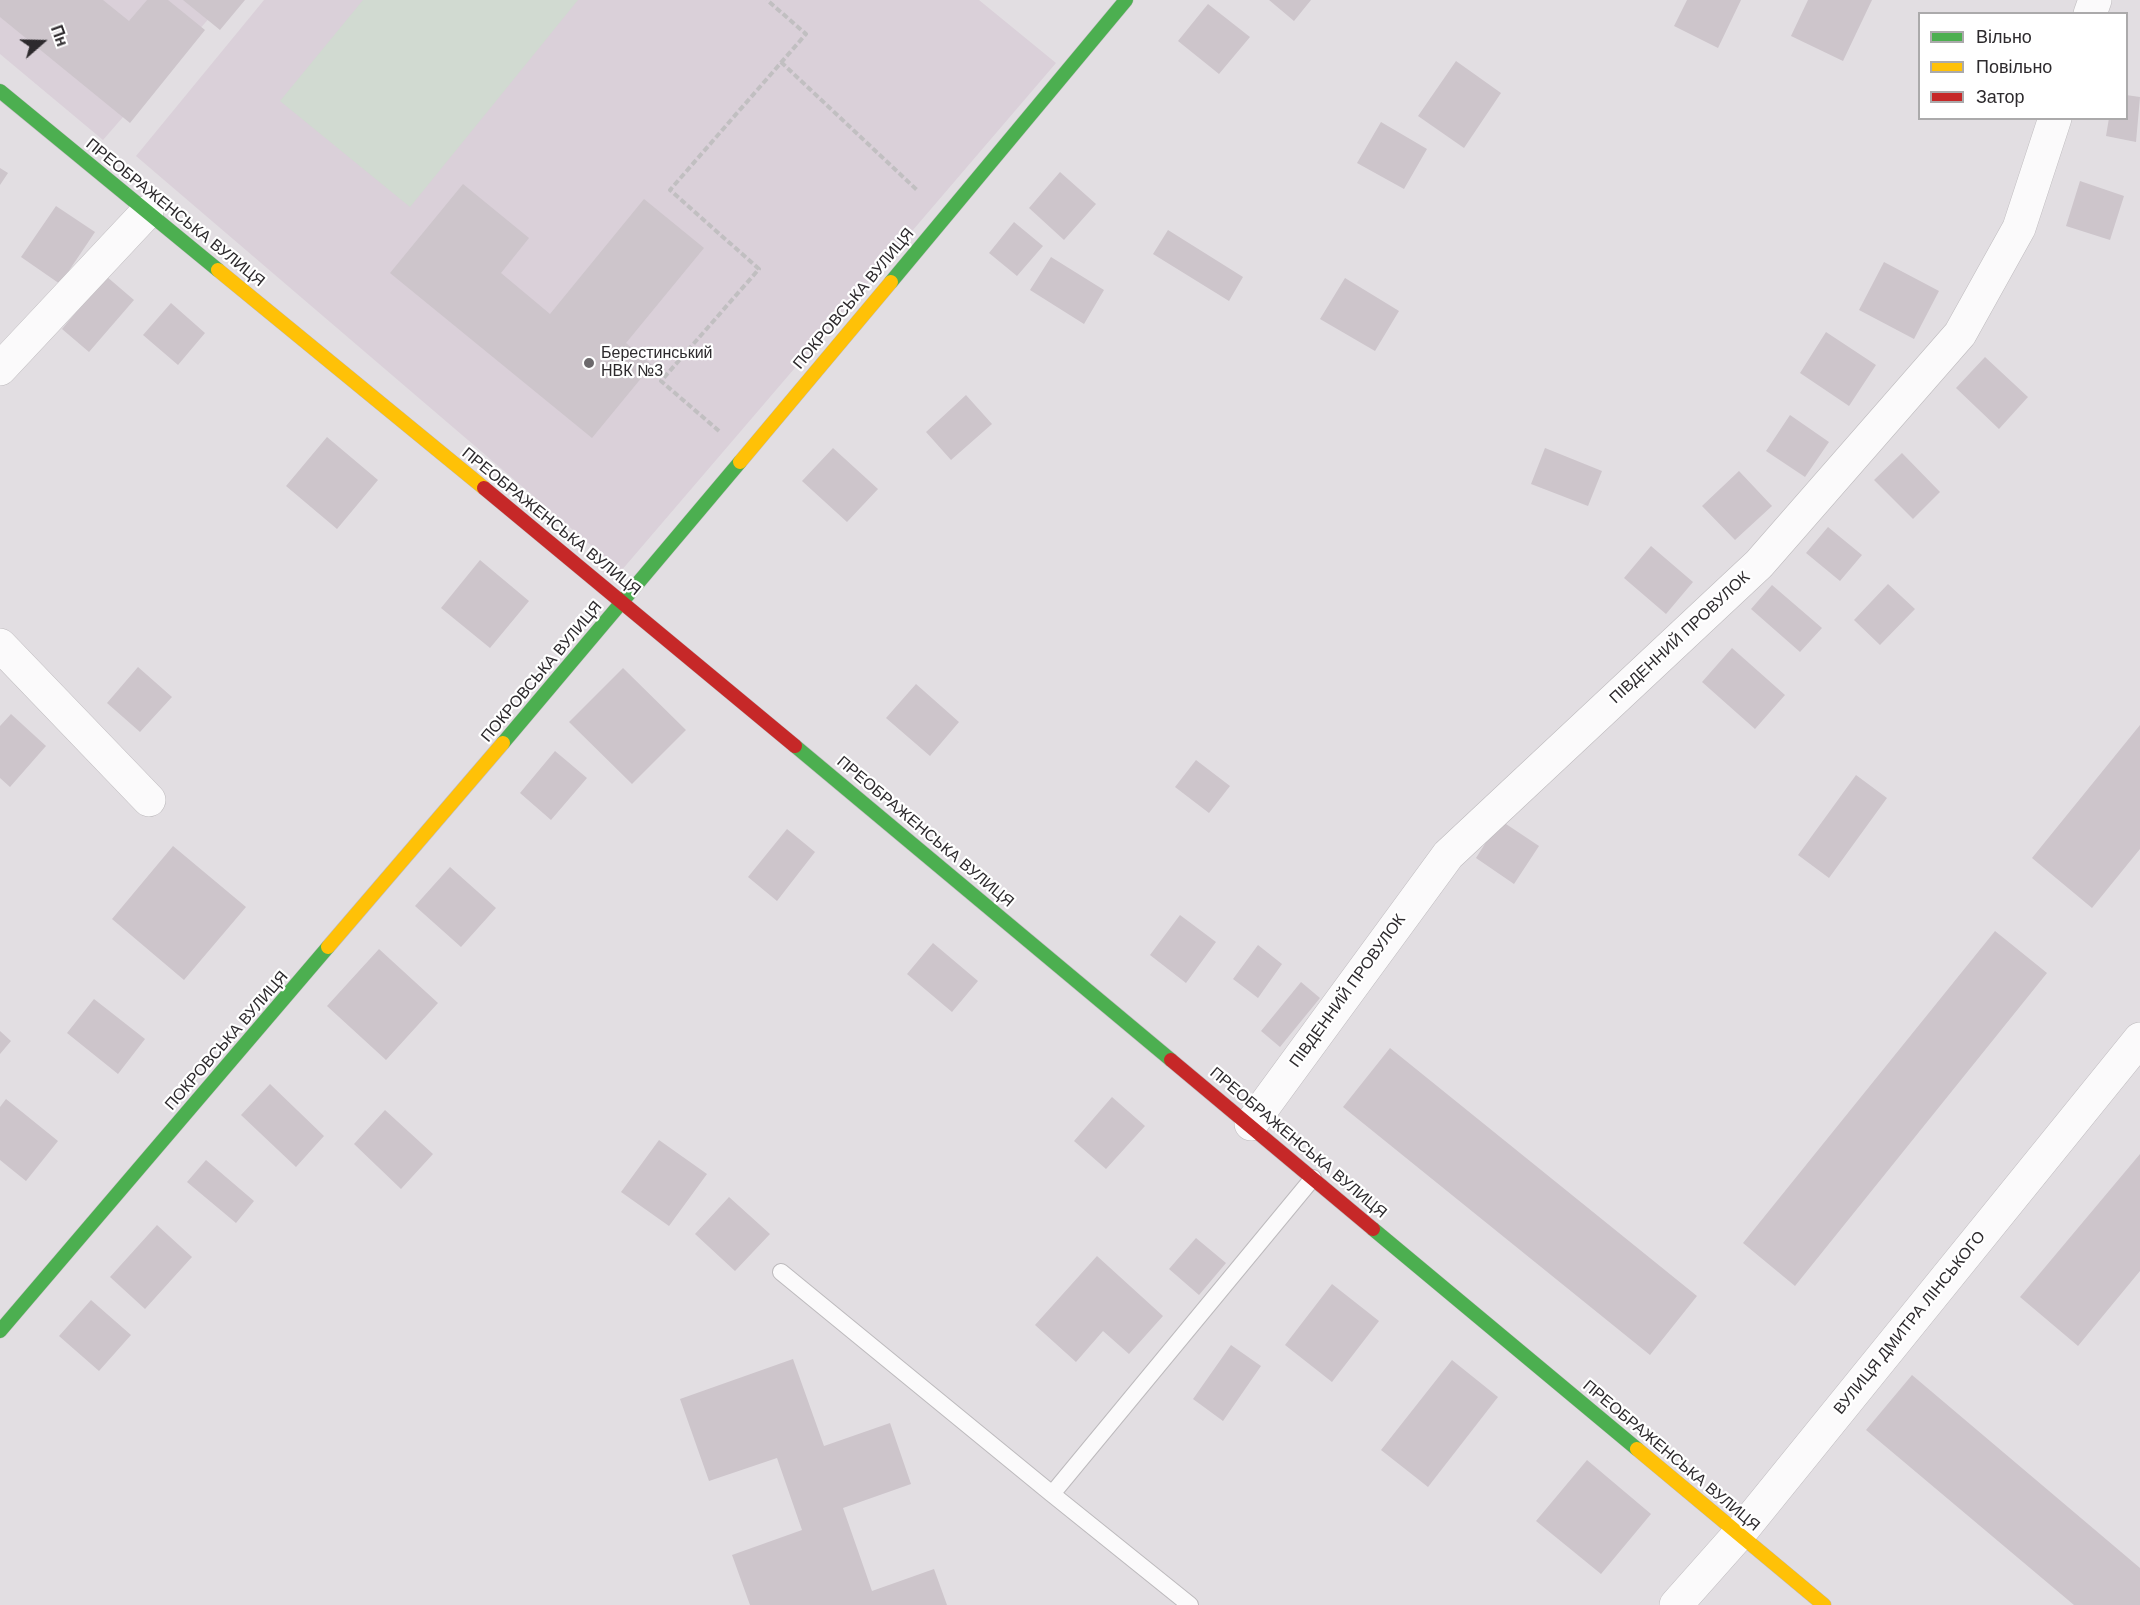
<!DOCTYPE html>
<html>
<head>
<meta charset="utf-8">
<style>
	body { margin:0 }
	#map { position:relative; width:2140px; height:1605px; overflow:hidden; background:#e2dee2; font-family:Helvetica,sans-serif }
	canvas { display:block }
	.legend { position:absolute; left:1918px; top:12px; width:210px; height:108px; box-sizing:border-box; background:#fff; border:2px solid #abaaab; margin:0; padding:8px 10px; list-style:none; font-size:18px; color:#2d2a2d }
	.legend li { display:flex; align-items:center; gap:12px; height:30px }
	.legend b { width:30px; border:2px solid #abaaab }
	.north { position:absolute; left:12px; top:12px; width:60px; height:60px; -webkit-text-stroke:4px #fff; paint-order:stroke; rotate:70deg; font-size:16px; font-weight:700; line-height:24px; text-align:center; color:#2d2a2d }
	.north::after { content:''; display:block; margin:auto; width:21px; height:27px; background:#2d2a2d; clip-path:polygon(50% 0,100% 100%,50% 72%,0 100%) }
</style>
</head>
<body>
<div id="map">
<canvas width="2140" height="1605"></canvas>
<ul class="legend">
<li><b style="height:8px;background:#4caf50"></b>Вільно</li>
<li><b style="height:8px;background:#ffc107"></b>Повільно</li>
<li><b style="height:8px;background:#c62828"></b>Затор</li>
</ul>
<div class="north">Пн</div>
</div>
<script>
const c = document.querySelector('canvas').getContext('2d');
c.lineJoin = 'round';
function fill(path, color) { c.fillStyle = color; c.fill(path, 'evenodd'); }
const shape = rows => new Path2D(rows.map(r => 'M' + r).join(''));
function strokePath(path, color, width, dash) { c.strokeStyle = color; c.lineWidth = width; c.lineCap = dash ? 'butt' : 'round'; c.setLineDash(dash || []); c.stroke(path); }
function label(font, color, halo, rows, align = 'center') {
  c.font = font + ' Helvetica,sans-serif'; c.lineWidth = 4.5; c.setLineDash([]); c.textBaseline = 'middle'; c.strokeStyle = halo; c.fillStyle = color; for (const [text, x, y, turn = 0] of rows) {
    c.save(); c.translate(x, y); c.rotate((+turn || 0) * Math.PI / 180); c.textAlign = isNaN(turn) ? turn : align; if (halo) c.strokeText(text, 0, 0); c.fillText(text, 0, 0); c.restore();
  }
}
const built = shape([
	[0,0,225,0,103,140,0,54],
	[264,0,979,0,1056,63,621,571,136,156]
]);
const green = shape([
	[363,0,578,0,410,207,280,101]
]);
const building = shape([
	[0,0,103,0,129,21,147,0,168,0,205,30,130,123,0,17],
	[183,0,245,0,220,30],
	[1269,0,1311,0,1294,21],
	[1687,0,1741,0,1718,48,1674,26],
	[1808,0,1872,0,1843,61,1791,36],
	[1208,4,1250,37,1219,74,1178,41],
	[1456,61,1501,93,1464,148,1418,116],
	[2126,95,2140,97,2136,142,2106,136,2109,118,2126,118],
	[1381,122,1427,149,1404,189,1357,163],
	[0,168,8,173,0,185],
	[1060,172,1096,204,1064,240,1029,208],
	[2080,181,2124,196,2110,240,2066,226],
	[463,184,529,238,501,273,550,314,644,199,704,248,626,343,652,365,592,438,390,273],
	[56,206,95,232,60,284,21,257],
	[1014,222,1043,246,1017,276,989,253],
	[1168,230,1243,277,1229,301,1153,254],
	[1051,257,1104,290,1084,324,1030,290],
	[1884,262,1939,291,1914,339,1859,310],
	[106,276,134,300,89,352,62,329],
	[1345,278,1399,311,1375,351,1320,319],
	[171,303,205,333,178,365,143,335],
	[1826,332,1876,365,1849,406,1800,373],
	[1985,357,2028,397,1999,429,1956,388],
	[966,395,992,424,951,460,926,432],
	[1790,415,1829,442,1805,477,1766,451],
	[327,437,378,480,337,529,286,486],
	[833,448,878,489,847,522,802,481],
	[1545,448,1602,471,1588,506,1531,484],
	[1902,453,1940,492,1913,519,1874,480],
	[1739,471,1772,506,1735,540,1702,506],
	[1828,527,1862,555,1840,581,1806,553],
	[1651,546,1693,582,1666,614,1624,578],
	[480,560,529,601,490,648,441,608],
	[1888,584,1915,609,1880,645,1854,620],
	[1772,585,1822,628,1800,652,1751,609],
	[1732,648,1785,695,1755,729,1702,682],
	[138,667,172,697,140,732,107,703],
	[623,668,686,730,632,784,569,722],
	[916,684,959,722,930,756,886,718],
	[11,714,46,746,10,787,0,778,0,726],
	[2140,725,2140,849,2092,908,2032,858],
	[555,751,587,778,551,820,520,793],
	[1196,760,1230,786,1209,813,1175,787],
	[1856,775,1887,798,1829,878,1798,855],
	[1500,820,1539,846,1514,884,1476,858],
	[787,829,815,852,777,901,748,877],
	[173,846,246,907,184,980,112,919],
	[450,867,496,908,461,947,415,906],
	[1180,915,1216,942,1186,983,1150,955],
	[1995,931,2047,973,1795,1286,1743,1243],
	[933,943,978,981,952,1012,907,974],
	[1258,945,1282,964,1258,998,1233,979],
	[379,949,438,1003,386,1060,327,1006],
	[1301,982,1320,998,1280,1047,1261,1031],
	[94,999,145,1039,118,1074,67,1033],
	[0,1031,11,1041,0,1054],
	[1390,1048,1697,1296,1650,1355,1343,1107],
	[270,1084,324,1136,296,1167,241,1115],
	[1112,1097,1145,1126,1106,1169,1074,1141],
	[6,1099,58,1141,26,1181,0,1160,0,1107],
	[385,1110,433,1154,401,1189,354,1144],
	[659,1140,707,1174,669,1226,621,1192],
	[2140,1154,2140,1271,2078,1346,2020,1297],
	[206,1160,254,1201,236,1223,187,1182],
	[729,1197,770,1234,735,1271,695,1234],
	[157,1225,192,1257,145,1309,110,1277],
	[1196,1238,1226,1263,1199,1295,1169,1269],
	[1097,1256,1163,1316,1129,1354,1103,1331,1076,1362,1035,1325],
	[1332,1284,1379,1321,1332,1382,1285,1345],
	[91,1300,131,1335,99,1371,59,1336],
	[1231,1345,1261,1366,1223,1421,1193,1399],
	[793,1359,824,1446,890,1423,911,1484,843,1508,872,1591,934,1569,947,1605,750,1605,732,1555,802,1530,777,1458,709,1481,680,1399],
	[1452,1360,1498,1397,1428,1487,1381,1450],
	[1912,1375,2140,1568,2140,1605,2074,1605,1866,1430],
	[1587,1460,1651,1514,1601,1574,1536,1521]
]);
const path = shape([
	[781,62,918,191],
	[719,431,661,381,759,269,670,190,806,34,767,0]
]);
const lane = shape([
	[781,1272,1052,1494],
	[1190,1605,1052,1494,1313,1178]
]);
const street = shape([
	[2090,14,2095,0],
	[0,369,147,212],
	[0,645,149,800],
	[1251,1124,1448,855,1759,564,1960,334,2019,228,2055,118],
	[1676,1605,1739,1534,2140,1039]
]);
const fast = shape([
	[0,91,218,270],
	[891,282,1126,0],
	[503,743,740,462],
	[795,746,1171,1060],
	[1373,1229,1637,1449],
	[0,1331,328,947]
]);
const slow = shape([
	[218,270,484,488],
	[740,462,891,282],
	[328,947,503,743],
	[1637,1449,1824,1605]
]);
const jam = shape([
	[484,488,795,746],
	[1171,1060,1373,1229]
]);
const markers = [
	[589,363,6,"#6c696c"]
];
const streetNames = [
	["ПРЕОБРАЖЕНСЬКА ВУЛИЦЯ",175,213,39],
	["ПОКРОВСЬКА ВУЛИЦЯ",854,299,-50],
	["ПРЕОБРАЖЕНСЬКА ВУЛИЦЯ",551,522,39],
	["ПІВДЕННИЙ ПРОВУЛОК",1680,638,-43],
	["ПОКРОВСЬКА ВУЛИЦЯ",542,672,-50],
	["ПРЕОБРАЖЕНСЬКА ВУЛИЦЯ",925,832,40],
	["ПІВДЕННИЙ ПРОВУЛОК",1348,991,-54],
	["ПОКРОВСЬКА ВУЛИЦЯ",227,1041,-49],
	["ПРЕОБРАЖЕНСЬКА ВУЛИЦЯ",1298,1143,40],
	["ВУЛИЦЯ ДМИТРА ЛІНСЬКОГО",1910,1323,-51],
	["ПРЕОБРАЖЕНСЬКА ВУЛИЦЯ",1671,1456,40]
];
const poiNames = [
	["Берестинський",601,354],
	["НВК №3",601,372]
];
fill(built, '#dad0d9');
fill(green, '#d1dad1');
fill(building, '#cdc5cb');
strokePath(lane, '#bdbabd', 18);
strokePath(street, '#bdbabd', 34);
strokePath(fast, '#bdbabd', 15);
strokePath(slow, '#bdbabd', 15);
strokePath(jam, '#bdbabd', 15);
strokePath(path, '#c1bfc1', 4, [6, 3]);
strokePath(lane, '#fbfafb', 16);
strokePath(street, '#fbfafb', 33);
strokePath(fast, '#4caf50', 14);
strokePath(slow, '#ffc107', 14);
strokePath(jam, '#c62828', 14);
for (const [x, y, r, color] of markers) { const dot = new Path2D(); dot.arc(x, y, r, 0, 2 * Math.PI); c.fillStyle = color; c.fill(dot); strokePath(dot, '#fff', 2); }
label('16px', '#2d2a2d', '#fff', streetNames);
label('16px', '#2d2a2d', '#fff', poiNames, 'left');
</script>
</body>
</html>
